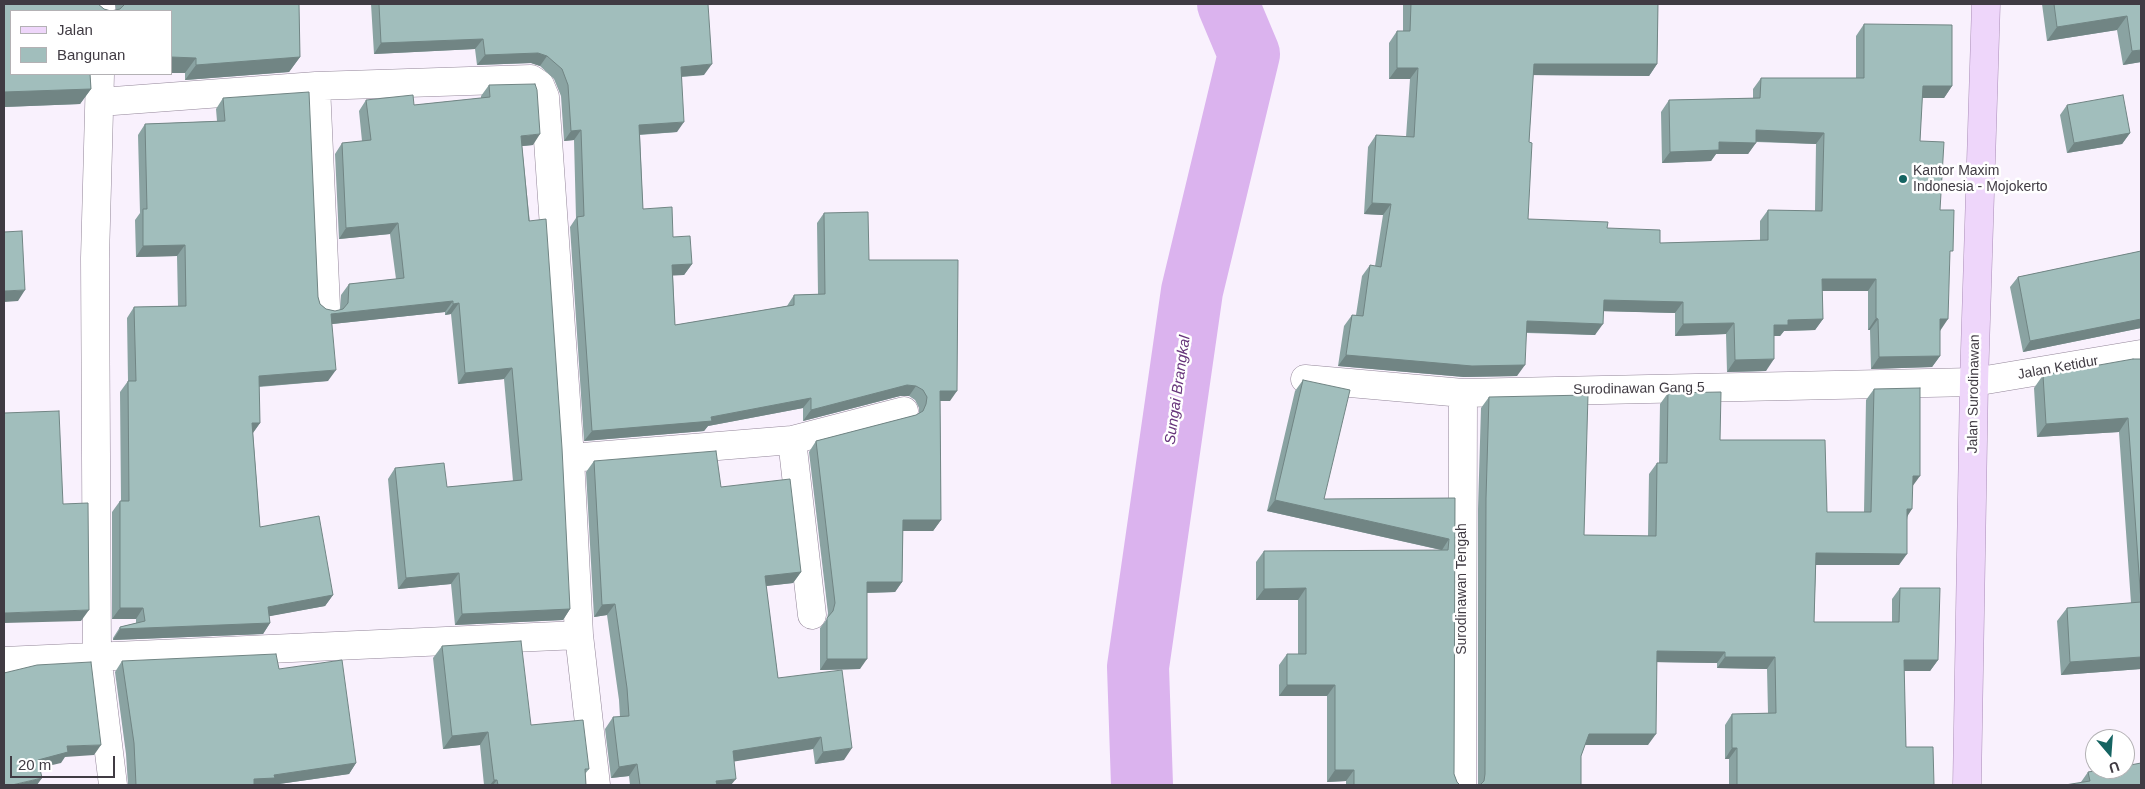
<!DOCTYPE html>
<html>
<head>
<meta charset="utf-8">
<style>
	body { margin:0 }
	#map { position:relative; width:2145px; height:789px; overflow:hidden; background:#f9f1fd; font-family:Helvetica,sans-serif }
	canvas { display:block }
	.frame { position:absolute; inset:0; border:5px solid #403b43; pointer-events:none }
	.legend { position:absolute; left:10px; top:10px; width:162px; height:65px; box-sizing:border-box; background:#fff; border:1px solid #b3b1b4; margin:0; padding:6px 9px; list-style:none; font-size:15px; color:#403b43 }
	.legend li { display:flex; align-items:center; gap:10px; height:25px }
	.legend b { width:25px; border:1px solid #b3b1b4 }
	.north { position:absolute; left:2085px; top:729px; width:50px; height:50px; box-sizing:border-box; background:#fff; border:1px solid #b3b1b4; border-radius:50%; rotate:162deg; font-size:14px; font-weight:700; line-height:20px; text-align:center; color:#403b43 }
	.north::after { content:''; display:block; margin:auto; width:18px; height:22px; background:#156462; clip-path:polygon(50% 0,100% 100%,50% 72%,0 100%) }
	.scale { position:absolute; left:10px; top:756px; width:105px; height:22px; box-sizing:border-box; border:2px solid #403b43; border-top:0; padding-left:6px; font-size:15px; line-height:18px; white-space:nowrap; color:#403b43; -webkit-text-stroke:4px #fff; paint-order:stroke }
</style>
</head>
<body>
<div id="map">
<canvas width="2145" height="789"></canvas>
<div class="frame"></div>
<ul class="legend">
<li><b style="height:6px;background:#eed6fa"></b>Jalan</li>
<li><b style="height:14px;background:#a1bebc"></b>Bangunan</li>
</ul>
<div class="north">U</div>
<div class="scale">20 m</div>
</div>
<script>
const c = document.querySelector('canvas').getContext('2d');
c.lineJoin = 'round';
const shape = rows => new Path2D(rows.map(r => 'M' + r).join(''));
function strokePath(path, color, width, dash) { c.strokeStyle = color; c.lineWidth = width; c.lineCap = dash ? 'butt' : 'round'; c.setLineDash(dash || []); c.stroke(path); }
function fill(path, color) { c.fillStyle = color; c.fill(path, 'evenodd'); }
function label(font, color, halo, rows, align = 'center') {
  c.font = font + ' Helvetica,sans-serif'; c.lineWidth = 5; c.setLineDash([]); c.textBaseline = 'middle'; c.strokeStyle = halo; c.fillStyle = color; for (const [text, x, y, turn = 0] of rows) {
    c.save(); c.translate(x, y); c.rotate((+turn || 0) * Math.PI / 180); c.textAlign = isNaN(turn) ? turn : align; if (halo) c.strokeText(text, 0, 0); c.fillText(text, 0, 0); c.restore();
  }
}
const river = shape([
	[1142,785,1138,667,1192,291,1249,54,1228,4]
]);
const minor = shape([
	[101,11,101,4],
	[100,74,95,258,97,655,113,785],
	[316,86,326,307],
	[100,102,316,86,531,79,540,85,545,97,570,458,579,635,596,785],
	[1305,379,1463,393,1974,382,2141,354],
	[792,440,812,615],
	[570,458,792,440,904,411],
	[4,661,579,635],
	[1462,785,1463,393]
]);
const major = shape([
	[1967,785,1974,382,1986,4]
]);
const wall = shape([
	[4,4,98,4,104,9,111,11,116,10,115,4,299,4,300,57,289,72,185,80,185,73,171,73,171,11,11,11,11,74,90,74,91,89,80,104,4,107],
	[371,4,708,4,704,75,682,77,677,132,640,135,643,209,673,237,692,264,684,275,673,275,675,325,787,306,794,295,818,294,817,223,824,213,869,260,950,401,940,401,941,520,933,531,903,531,902,582,895,592,867,593,860,669,820,670,820,628,827,619,828,613,809,452,816,441,916,415,919,413,919,408,915,400,909,396,900,396,803,421,803,408,708,426,704,431,584,441,570,227,576,218,574,140,564,141,561,96,554,79,540,66,531,63,477,65,475,49,374,54],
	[1403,4,1658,4,1657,64,1649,76,1533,75,1529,142,1528,219,1607,228,1660,243,1760,241,1760,221,1768,210,1815,211,1816,144,1756,142,1748,154,1716,154,1711,161,1662,163,1661,112,1669,100,1753,98,1753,89,1761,78,1856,78,1856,36,1864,24,1952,86,1944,98,1922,98,1920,141,1940,210,1950,256,1940,330,1940,356,1932,367,1871,369,1870,330,1868,330,1868,291,1822,291,1823,319,1815,330,1784,331,1780,336,1774,336,1766,371,1727,372,1726,334,1675,336,1675,313,1604,311,1595,335,1527,333,1517,376,1464,377,1338,366,1344,326,1352,315,1356,315,1362,276,1370,265,1375,266,1383,215,1364,214,1368,147,1376,135,1406,137,1410,79,1389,79,1389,43,1397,31,1403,31],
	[2042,4,2141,4,2141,62,2123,65,2117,30,2047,41],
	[489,85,533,145,522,146,570,609,563,620,455,625,451,584,398,589,388,479,395,468,447,487,513,481,504,379,458,384,451,314,445,315,445,312,332,324,328,381,259,387,260,423,253,433,260,527,333,595,325,606,269,616,270,623,263,634,113,640,113,638,120,627,136,623,136,619,112,619,112,512,120,501,121,501,120,392,128,381,127,318,134,307,178,306,177,256,136,257,135,220,140,213,138,135,145,124,217,121,216,109,223,98,318,297,320,304,326,309,335,311,340,310,341,295,349,284,396,279,390,234,339,239,335,154,342,143,362,141,359,111,366,100,414,105,481,98,481,96],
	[2067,105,2130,133,2122,144,2067,153,2060,115],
	[2141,251,2141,328,2023,352,2010,287,2018,277],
	[2141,359,2141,669,2061,675,2057,621,2067,608,2131,603,2119,432,2037,437,2034,388,2043,375],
	[1303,380,1324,499,1455,498,1454,774,1457,782,1460,785,1346,785,1346,781,1327,782,1327,696,1279,696,1279,665,1287,654,1298,654,1298,600,1256,600,1256,562,1264,551,1441,550,1267,511,1295,391],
	[1874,389,1913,486,1899,565,1816,565,1814,622,1892,622,1892,599,1900,588,1938,660,1930,671,1904,671,1906,747,1934,785,1729,785,1729,759,1725,759,1725,725,1732,714,1768,713,1767,669,1717,668,1717,663,1657,662,1648,745,1585,745,1581,756,1581,785,1478,785,1478,509,1481,408,1489,397,1584,535,1648,536,1649,474,1657,463,1659,463,1660,404,1668,393,1720,440,1827,512,1864,512,1866,400],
	[594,461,721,487,801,572,793,583,766,586,778,678,844,760,815,764,813,749,734,761,731,785,630,785,629,776,611,778,605,729,613,717,620,717,619,700,607,615,594,617,586,472],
	[442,646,531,725,589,769,585,774,586,785,484,785,480,745,443,749,433,658],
	[122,661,279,669,356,763,349,774,272,785,128,785,126,754,115,672],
	[2088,772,2141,785,2081,782]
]);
const shadedWall = shape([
	[2127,16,2117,30,2047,41,2057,27],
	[483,39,475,49,374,54,381,43],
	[2141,50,2141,62,2123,65,2132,51],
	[538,53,547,56,540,66,531,63,477,65,485,55],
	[171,57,196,58,185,73,171,73],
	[300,57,289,72,185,80,196,65],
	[712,64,704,75,674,77,681,67],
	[1534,64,1657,64,1649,76,1526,75],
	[1397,68,1418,68,1410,79,1389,79],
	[1923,86,1952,86,1944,98,1915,98],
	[91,89,80,104,4,107,4,92],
	[684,122,677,132,632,135,639,125],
	[581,130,574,140,564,141,571,131],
	[1756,130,1824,133,1816,144,1748,141],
	[2130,133,2122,144,2067,153,2074,143],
	[540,134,533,145,513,147,521,136],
	[1719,142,1756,143,1748,154,1716,154,1711,161,1662,163,1670,152],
	[1372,203,1391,204,1383,215,1364,214],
	[398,223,390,234,339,239,346,228],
	[185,245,177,256,136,257,143,246],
	[692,264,684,275,665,276,672,265],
	[1822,279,1876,279,1868,291,1814,291],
	[25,290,18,301,4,302,4,291],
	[1604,300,1683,302,1675,313,1596,311],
	[453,301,445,312,323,325,331,314],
	[459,303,451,314,445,315,453,304],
	[1876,318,1878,319,1870,330,1868,330],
	[1823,319,1815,330,1784,331,1780,336,1766,336,1774,325,1788,320],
	[1940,319,1948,319,1940,331],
	[2141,319,2141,328,2023,352,2030,341],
	[1527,321,1603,324,1595,335,1519,332],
	[1734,323,1726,334,1675,336,1683,324],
	[1346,355,1525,365,1517,376,1464,377,1338,366],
	[1940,356,1932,367,1871,369,1879,357],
	[1774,359,1766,371,1727,372,1735,360],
	[512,368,504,379,458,384,465,373],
	[336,370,328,381,251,387,259,376],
	[907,385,916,386,909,396,900,396,803,421,811,410],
	[940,391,957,391,950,401,933,401],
	[811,398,803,408,708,426,704,431,584,441,592,431,711,417],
	[2128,418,2119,432,2037,437,2046,424],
	[252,423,260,423,252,434],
	[1913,476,1920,476,1912,487],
	[1275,500,1449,539,1442,550,1267,511],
	[1907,509,1912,509,1905,520],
	[903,520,941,520,933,531,895,531],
	[1816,553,1907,554,1899,565,1808,565],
	[801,572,793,583,757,587,765,576],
	[459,573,451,584,398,589,406,578],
	[867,582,902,582,895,592,860,593],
	[1306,588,1298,600,1256,600,1264,589],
	[333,595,325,606,260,618,268,607],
	[615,604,607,615,594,617,602,605],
	[120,608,143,608,136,619,112,619],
	[570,609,563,620,455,625,462,614],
	[89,610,81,621,4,623,4,613],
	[270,623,263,634,113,640,120,629],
	[1657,651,1725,652,1717,663,1649,662],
	[1725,657,1775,657,1767,669,1717,668],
	[2141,657,2141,669,2061,675,2070,662],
	[827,659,867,659,860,669,820,670],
	[1904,660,1938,660,1930,671,1896,671],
	[1287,685,1335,685,1327,696,1279,696],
	[488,732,480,745,443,749,452,736],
	[1589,734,1656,734,1648,745,1581,745],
	[821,737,813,749,725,763,733,751],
	[101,745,94,755,65,757,61,763,31,770,38,760,67,746],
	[852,748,844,760,815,764,823,752],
	[1732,748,1737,748,1729,759,1725,759],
	[356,763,349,774,272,785,250,785,254,779,274,775],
	[637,764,629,776,611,778,619,767],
	[1335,770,1354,770,1346,781,1327,782],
	[42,778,37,785,12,785],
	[736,779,731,785,713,785,716,781],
	[494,780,497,780,493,785,490,785]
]);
const building = shape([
	[4,4,98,4,104,9,111,11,120,9,125,4,299,4,300,57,196,65,196,58,171,57,171,11,11,11,11,74,90,74,91,89,4,92,4,4],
	[379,4,708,4,712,64,681,67,684,122,639,125,643,209,672,207,673,237,690,236,692,264,672,265,675,325,794,305,794,295,825,294,824,213,868,212,869,260,958,260,957,391,940,391,941,520,903,520,902,582,867,582,867,659,827,659,827,618,833,611,835,603,816,441,916,415,923,411,926,404,927,397,923,390,916,386,907,385,811,410,811,398,711,417,712,421,592,431,577,217,584,216,581,130,571,131,568,85,562,69,547,56,538,53,485,55,483,39,381,43,379,4],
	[1411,4,1658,4,1657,64,1534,64,1529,142,1532,143,1528,219,1608,222,1607,228,1660,230,1660,243,1768,240,1768,210,1822,211,1824,133,1756,130,1756,143,1719,142,1719,150,1670,152,1669,100,1760,98,1761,78,1864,78,1864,24,1952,25,1952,86,1923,86,1920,141,1944,142,1940,210,1954,210,1953,251,1950,251,1948,319,1940,319,1940,356,1879,357,1878,319,1876,318,1876,279,1822,279,1823,319,1788,320,1788,325,1774,325,1774,359,1735,360,1734,323,1683,324,1683,302,1604,300,1603,324,1527,321,1525,365,1472,366,1346,355,1352,315,1363,316,1370,265,1381,267,1391,204,1372,203,1376,135,1414,137,1418,68,1397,68,1397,31,1410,31,1411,4],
	[2054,4,2141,4,2141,50,2132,51,2127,16,2057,27,2054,4],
	[535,84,537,90,540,134,521,136,529,221,546,219,562,448,570,609,462,614,459,573,406,578,395,468,444,463,447,487,522,480,512,368,465,373,459,303,453,304,453,301,331,314,336,370,259,376,260,423,252,423,260,527,319,516,333,595,268,607,270,623,120,629,120,627,145,621,143,608,120,608,120,501,129,501,128,381,136,381,134,307,186,306,185,245,143,246,143,209,147,209,145,124,225,121,223,98,309,92,318,297,320,304,326,309,335,311,343,309,348,303,349,284,404,278,398,223,346,228,342,143,371,140,366,100,413,95,414,105,490,97,489,85,535,84],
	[2123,95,2130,133,2074,143,2067,105,2123,95],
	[22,231,25,290,4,291,4,232,22,231],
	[2141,251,2141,319,2030,341,2018,277,2141,251],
	[2133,359,2141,359,2141,657,2070,662,2067,608,2141,602,2128,418,2046,424,2043,375,2133,359],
	[1303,380,1350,390,1324,499,1455,498,1454,774,1457,782,1460,785,1354,785,1354,770,1335,770,1335,685,1287,685,1287,654,1306,654,1306,588,1264,589,1264,551,1448,550,1449,539,1275,500,1303,380],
	[1920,388,1920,476,1913,476,1912,509,1907,509,1907,554,1816,553,1814,622,1899,622,1900,588,1940,588,1938,660,1904,660,1906,747,1933,747,1934,785,1737,785,1737,748,1732,748,1732,714,1776,713,1775,657,1725,657,1725,652,1657,651,1656,734,1589,734,1581,756,1581,785,1480,785,1484,781,1485,774,1486,498,1489,397,1588,395,1584,535,1656,536,1657,463,1667,463,1668,393,1721,392,1720,440,1825,440,1827,512,1871,512,1874,389,1920,388],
	[59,411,63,504,88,503,89,610,4,613,4,413,59,411],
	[716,451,721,487,790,479,801,572,765,576,778,678,842,670,852,748,823,752,821,737,733,751,736,779,716,781,717,785,640,785,637,764,619,767,613,717,629,716,627,688,615,604,602,605,594,461,716,451],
	[521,641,531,725,583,720,589,769,585,769,586,785,498,785,497,780,494,780,488,732,452,736,442,646,521,641],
	[276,654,279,669,342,660,356,763,274,775,275,778,254,779,254,785,136,785,134,743,122,661,276,654],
	[91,662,101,745,67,746,68,752,38,760,42,778,12,785,4,785,4,673,37,665,91,662],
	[2141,763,2141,785,2065,785,2090,781,2088,772,2106,769,2125,769,2125,766,2141,763]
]);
const markers = [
	[1903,179,5,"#156462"]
];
const poiNames = [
	["Kantor Maxim",1913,171],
	["Indonesia - Mojokerto",1913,187]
];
const streetNames = [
	["Jalan Ketidur",2058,368,-10],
	["Surodinawan Gang 5",1639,389,-1],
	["Jalan Surodinawan",1974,394,-89],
	["Surodinawan Tengah",1462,589,-90]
];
const waterNames = [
	["Sungai Brangkal",1178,390,-82]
];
strokePath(river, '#dbb3ee', 62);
strokePath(minor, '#938699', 29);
strokePath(major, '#aa8eb7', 29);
strokePath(minor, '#fff', 28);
strokePath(major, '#eed6fa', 28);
fill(wall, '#8aa3a2');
fill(shadedWall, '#718584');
fill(building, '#a1bebc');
strokePath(building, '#718584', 1);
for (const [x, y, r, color] of markers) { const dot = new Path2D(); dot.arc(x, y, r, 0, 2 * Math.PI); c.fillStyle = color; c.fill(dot); strokePath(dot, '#fff', 2); }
label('14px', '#403b43', '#fff', poiNames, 'left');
label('14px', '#403b43', '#fff', streetNames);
label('italic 15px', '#67357b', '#fff', waterNames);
</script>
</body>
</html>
